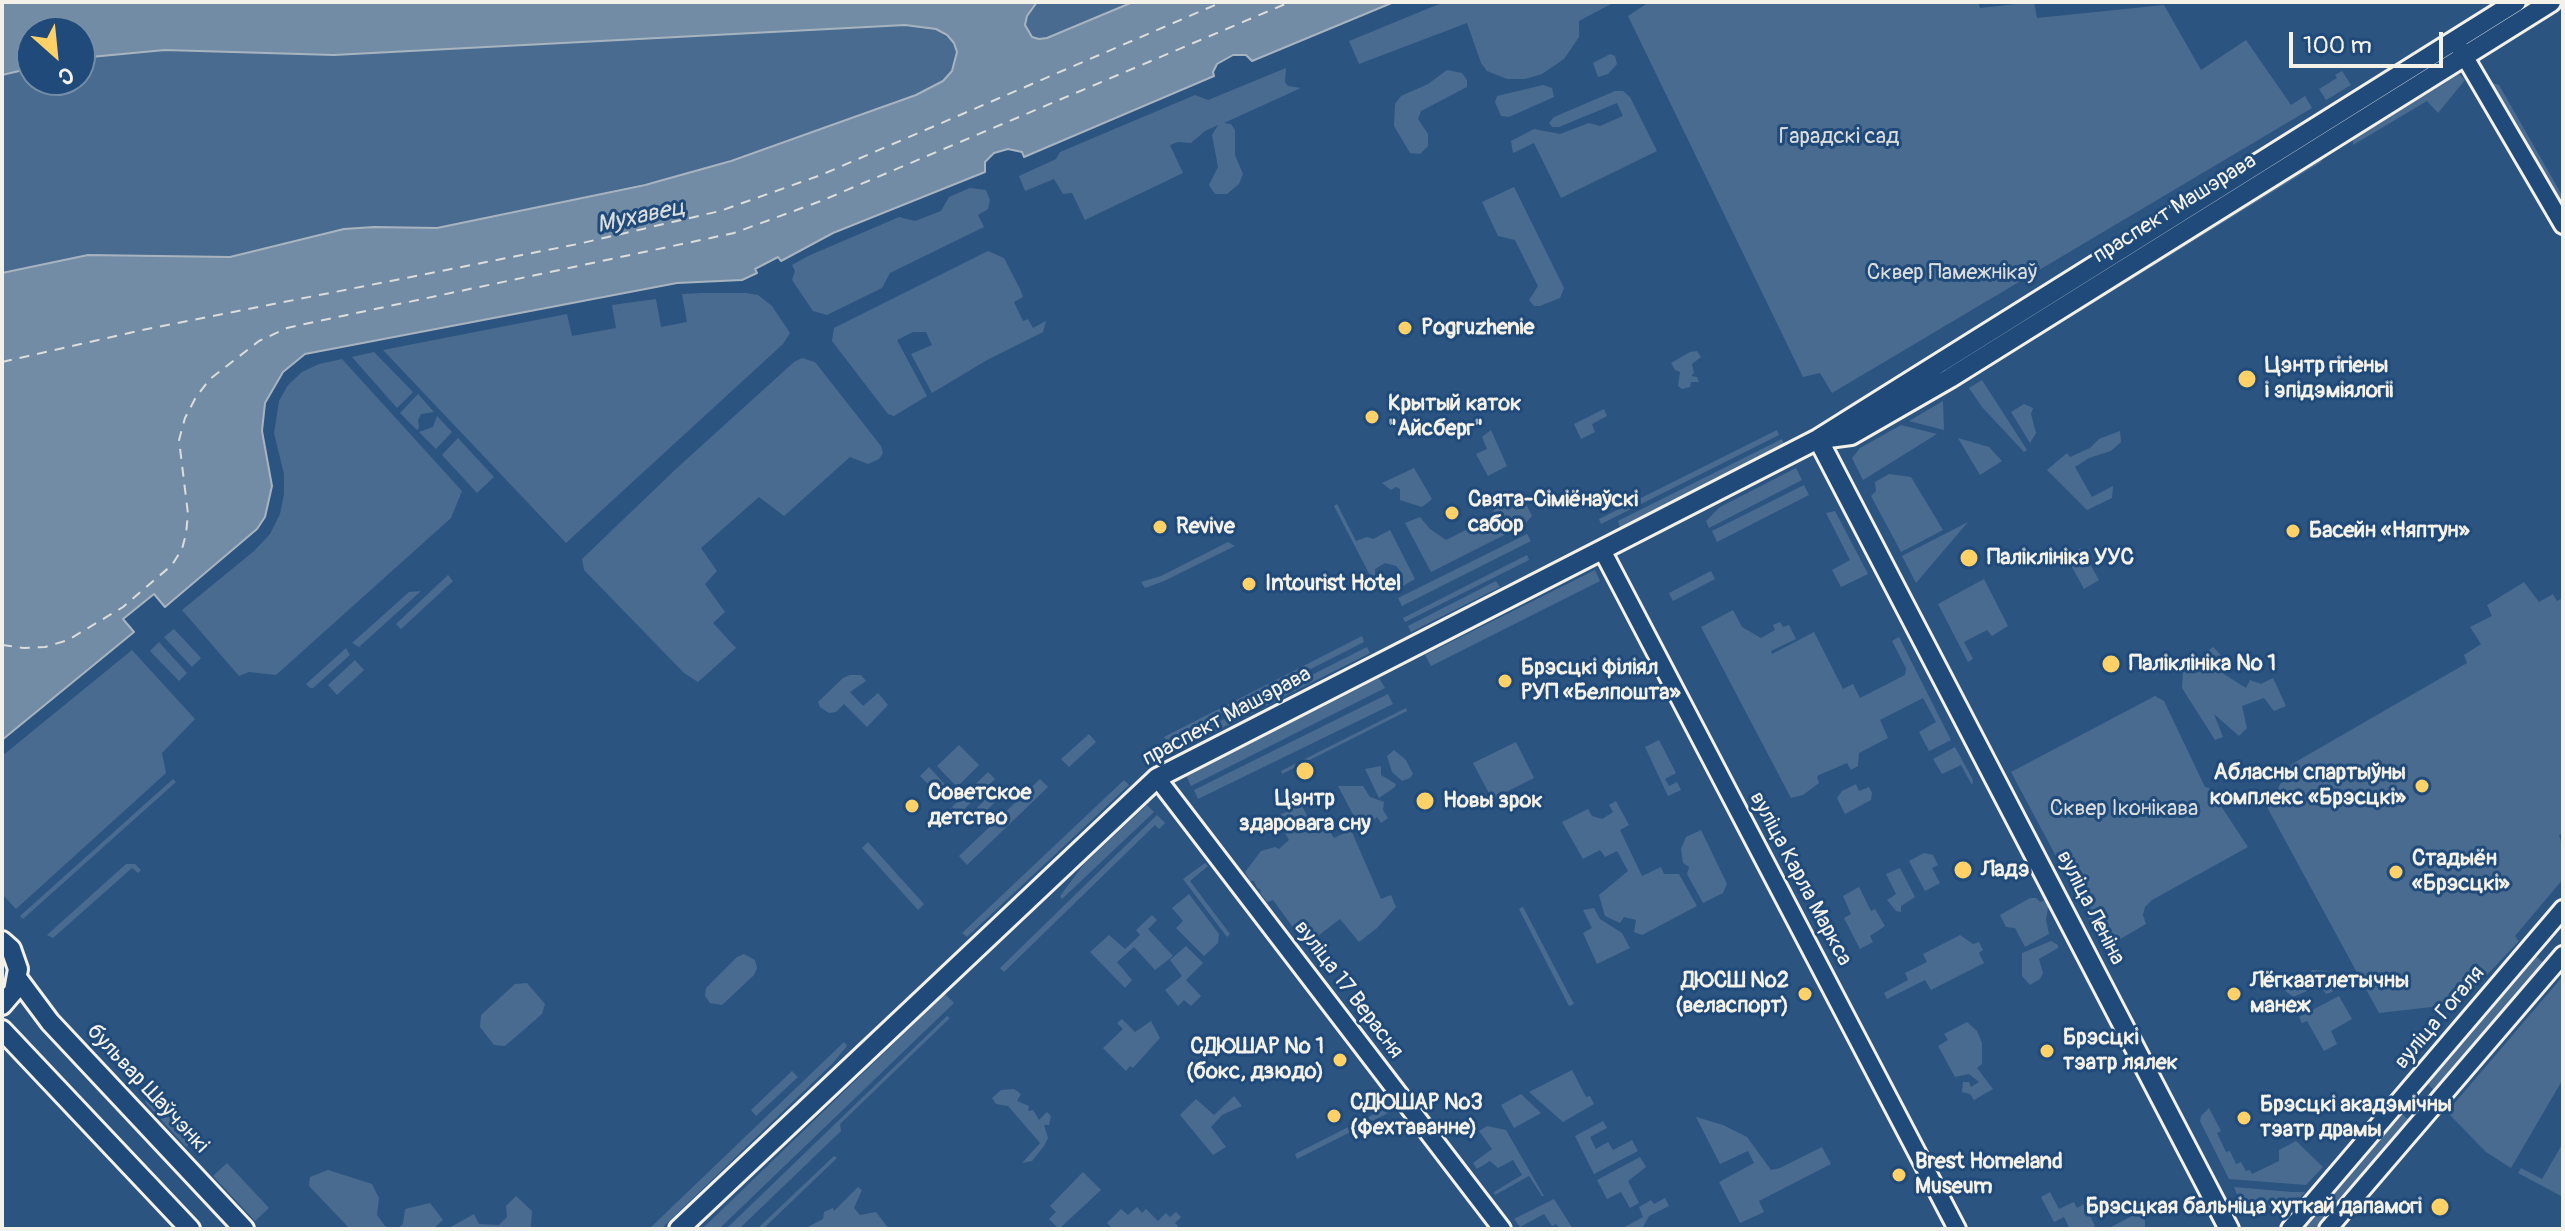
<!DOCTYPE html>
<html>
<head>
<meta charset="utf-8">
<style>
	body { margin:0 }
	#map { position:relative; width:2565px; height:1231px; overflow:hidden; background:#2c5481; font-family:Pangolin,sans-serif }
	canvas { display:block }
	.frame { position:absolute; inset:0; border:4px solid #f4f1e8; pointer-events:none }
	.north { position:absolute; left:16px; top:16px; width:80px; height:80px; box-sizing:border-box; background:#1f4a7a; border:2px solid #748da6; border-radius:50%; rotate:153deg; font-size:22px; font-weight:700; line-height:32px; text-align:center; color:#f4f1e8 }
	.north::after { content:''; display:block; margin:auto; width:28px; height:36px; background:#ffd166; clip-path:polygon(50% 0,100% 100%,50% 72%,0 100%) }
	.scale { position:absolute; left:2289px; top:32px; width:154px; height:36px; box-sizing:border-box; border:4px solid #f4f1e8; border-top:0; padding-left:10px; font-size:24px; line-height:28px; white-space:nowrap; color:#f4f1e8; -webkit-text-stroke:6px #1f4a7a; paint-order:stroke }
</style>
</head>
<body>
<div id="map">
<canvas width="2565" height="1231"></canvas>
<div class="frame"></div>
<div class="north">С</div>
<div class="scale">100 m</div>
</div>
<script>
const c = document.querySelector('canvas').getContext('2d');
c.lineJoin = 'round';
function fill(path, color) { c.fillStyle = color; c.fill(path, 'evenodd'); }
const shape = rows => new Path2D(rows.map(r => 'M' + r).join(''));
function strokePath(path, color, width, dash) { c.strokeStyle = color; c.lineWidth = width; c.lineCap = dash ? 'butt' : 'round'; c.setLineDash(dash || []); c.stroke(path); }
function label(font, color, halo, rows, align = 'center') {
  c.font = font + ' Pangolin,sans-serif'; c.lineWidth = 6; c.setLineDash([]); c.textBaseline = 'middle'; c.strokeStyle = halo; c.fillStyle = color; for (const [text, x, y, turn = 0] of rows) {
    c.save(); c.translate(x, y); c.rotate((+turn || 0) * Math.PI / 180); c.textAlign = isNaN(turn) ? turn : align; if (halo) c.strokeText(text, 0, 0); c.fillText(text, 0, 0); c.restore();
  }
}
const green = shape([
	[1037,2,1133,2,1047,38,1039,39,1032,37,1025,25,1027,17],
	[1444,2,1610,2,1611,4,1579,21,1579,37,1564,59,1542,74,1525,79,1507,79,1487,71,1481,63,1467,23,1359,64,1349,41],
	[1649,2,1978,2,1980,8,2034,2,2037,18,2164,5,2201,70,2246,40,2291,105,2305,96,2312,108,1832,393,1820,373,1803,377,1628,16],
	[905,25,936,29,954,43,958,52,956,62,952,71,943,81,916,95,690,174,437,228,359,227,230,257,88,255,2,273,2,75,13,71,32,68,32,80,80,80,80,58,125,52,165,50,334,55],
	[2425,49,1843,413,1839,411],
	[1610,54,1615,56,1617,64,1608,74,1598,77,1593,63],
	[1286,68,1285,82,1288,86,1301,88,1224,123,1231,124,1235,130,1235,155,1243,174,1239,184,1227,194,1215,194,1209,185,1218,167,1212,135,1218,125,1205,131,1191,143,1178,142,1170,145,1183,173,1085,220,1072,193,1063,194,1054,179,1025,191,1019,176,1056,159,1060,152,1195,95,1208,100],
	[1447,70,1462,73,1467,80,1467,87,1421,111,1418,119,1428,134,1428,146,1420,154,1410,153,1394,126,1395,104,1401,96,1428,84],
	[2342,71,2351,85,2326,100,2319,89,2337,78,2335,75],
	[2459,74,2465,80,2438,113,2427,101,2353,145,2353,139],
	[2492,83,2499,85,2563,197,2563,206],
	[1543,85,1552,88,1554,97,1509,117,1501,116,1495,102,1497,96],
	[1615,91,1623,91,1630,97,1657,151,1561,198,1534,143,1513,153,1511,141,1534,129,1560,134,1589,123,1600,126,1623,116,1617,103,1559,127,1552,127,1549,123,1554,117],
	[2329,148,2321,162,2037,338,2030,338],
	[1514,187,1564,288,1560,298,1540,306,1534,306,1529,300,1538,286,1515,240,1498,236,1482,202],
	[970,188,986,190,990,200,988,209,978,215,984,227,890,273,882,288,827,315,813,311,792,280,795,271,792,265,808,256,899,217,915,221,941,211,949,197],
	[988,251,1004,258,1020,289,1023,297,1014,302,1023,321,1028,319,1033,328,1046,321,1043,332,987,360,932,393,911,354,932,345,926,332,913,332,897,340,927,396,894,416,888,414,832,341,834,328],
	[703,293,746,293,758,295,772,306,790,333,783,344,566,543,383,350,567,314,572,336,616,328,612,305,656,299,661,327,687,322,682,294],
	[1697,351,1701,357,1692,364,1694,373,1691,376,1697,377,1699,382,1691,382,1690,387,1682,389,1678,386,1680,372,1675,370,1671,363,1690,352],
	[374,352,413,392,397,408,352,357],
	[802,358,815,362,881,446,883,453,879,459,868,464,850,457,784,516,759,497,701,548,717,571,705,584,725,612,713,623,736,648,698,682,684,673,584,570,582,559,677,468,794,362],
	[342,359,462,491,451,518,276,675,249,672,239,676,182,610,254,551,270,534,280,514,284,494,284,474,274,433,279,401,288,385,302,372,319,364],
	[1982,380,2027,450,2024,452,1982,407,1969,388],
	[418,394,434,412,421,414,418,420,419,427,417,430,400,413],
	[1943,401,1944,430,1909,421],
	[2024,404,2033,408,2031,414,2036,433,2030,443,2011,412],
	[1604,409,1607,416,1592,424,1595,432,1581,439,1574,424],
	[437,416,452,432,436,449,419,432,433,427],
	[1901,425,1937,434,1863,480,1852,458,1860,448],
	[1491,430,1507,466,1488,476,1476,454,1487,449,1482,437],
	[1777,430,1779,435,1601,524,1599,519],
	[2120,431,2121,442,2111,451,2089,458,2075,467,2092,497,2113,486,2112,498,2087,510,2047,470,2067,453,2070,457,2090,448,2099,439],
	[458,438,494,477,477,493,442,455],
	[1958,438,1989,447,2002,461,1980,475],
	[1782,439,1784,445,1620,527,1618,521],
	[1414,468,1432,499,1422,507,1400,500,1400,489,1396,487,1391,490,1382,483],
	[1796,468,1802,480,1709,528,1706,521,1720,507],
	[1889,474,1911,477,1943,530,1901,552,1871,496,1876,491,1875,482],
	[1804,485,1809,495,1717,542,1712,531],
	[1520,492,1532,516,1524,525,1431,572,1405,523,1420,517,1430,529,1446,540,1492,517,1496,502],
	[1337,504,1356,541,1367,537,1373,539,1390,530,1415,579,1396,590,1401,577,1400,571,1396,566,1385,563,1375,569,1375,585,1334,506],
	[1835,511,1868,574,1841,587,1832,570,1850,560,1826,513],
	[1968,522,1916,583,1902,556],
	[1527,534,1531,541,1402,606,1398,598],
	[1228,542,1235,546,1164,581,1145,588,1141,582,1161,576],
	[2081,548,2099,580,2084,589,2066,556],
	[1527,555,1529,560,1405,622,1403,618],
	[1595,570,1600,581,1431,666,1425,655],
	[1711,571,1715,579,1673,601,1669,593],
	[448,575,453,581,401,629,396,624],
	[1984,579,2008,626,1992,636,1987,630,1964,642,1973,659,1968,662,1938,604],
	[1496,581,1500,587,1411,632,1408,626],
	[2524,582,2539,602,2553,594,2557,601,2561,599,2563,602,2563,833,2559,835,2563,849,2563,879,2515,936,2519,941,2466,997,2440,1006,2379,1013,2267,807,2292,764,2467,663,2464,655,2481,644,2470,627,2492,616,2487,605],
	[421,591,359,647,352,643,409,592],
	[1733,610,1742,627,1761,638,1775,630,1773,625,1780,622,1783,627,1789,625,1796,639,1771,651,1772,654,1814,632,1843,689,1853,684,1860,698,1905,675,1906,668,1892,641,1899,637,1951,740,1929,751,1919,732,1936,722,1923,698,1880,720,1888,738,1859,753,1858,766,1851,770,1847,763,1819,775,1817,777,1819,783,1803,795,1791,798,1701,627],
	[174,629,201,658,192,667,164,637],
	[1362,636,1364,642,1167,742,1164,737],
	[159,642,187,673,179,681,150,651],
	[1367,647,1370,653,1172,753,1169,747],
	[2213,647,2220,654,2224,674,2246,688,2250,680,2261,684,2273,678,2286,706,2274,711,2264,698,2242,706,2247,728,2239,736,2214,714,2223,737,2215,740,2182,688,2183,672],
	[346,648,350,655,313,688,310,688,306,684],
	[132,650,195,719,162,753,166,773,16,909,2,894,2,756],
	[355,660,364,670,337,695,328,685],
	[850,675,861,675,866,681,850,692,863,706,878,693,888,705,867,727,844,704,836,712,829,713,820,707,818,702,843,678],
	[1379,678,1385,688,1191,786,1186,775],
	[1388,694,1393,704,1198,799,1194,790],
	[2155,696,2164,701,2205,787,2209,788,2248,847,2152,900,2145,907,2143,915,2146,924,2105,948,2011,772],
	[1406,708,1407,711,1282,774,1281,771],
	[1089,734,1096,742,1069,767,1061,759],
	[1659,740,1676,773,1665,779,1669,786,1677,782,1681,790,1668,796,1645,747],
	[1516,742,1534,778,1492,799,1473,763],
	[959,745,979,765,957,787,937,766],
	[1955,747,1973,780,1972,785,1961,765,1942,774,1933,759],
	[1394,750,1406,760,1413,774,1410,778,1402,781,1392,772,1387,756],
	[1381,766,1381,775,1396,784,1395,787,1379,798,1365,769],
	[929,767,952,792,944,800,920,776],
	[988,772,995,779,959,814,952,807],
	[173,779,176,782,23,919,20,916],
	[1040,779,1048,787,967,865,959,856],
	[1124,780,1129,785,967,937,962,933],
	[1856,784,1859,791,1869,787,1872,793,1871,800,1845,814,1837,798,1842,791],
	[1000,785,1006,791,971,826,965,820],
	[1338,786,1363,786,1370,797,1384,802,1383,810,1388,818,1381,823,1377,817,1361,830],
	[1616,801,1629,825,1620,830,1642,876,1661,867,1664,874,1679,874,1697,906,1642,935,1634,932,1636,920,1624,917,1620,923,1605,916,1599,895,1628,871,1617,851,1605,857,1600,850,1583,859,1562,822,1588,809,1592,816,1602,819,1613,812,1609,805],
	[1301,804,1311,824,1322,819,1334,838,1351,830,1381,899,1391,895,1396,907,1377,928,1359,942,1340,919,1306,945,1273,900,1267,902,1260,893,1261,890,1257,888,1254,881,1250,881,1245,872,1261,851,1275,847,1279,849,1289,840,1276,817],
	[1147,805,1154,812,1062,899,1060,896,1084,864],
	[1157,815,1165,823,1159,829,1155,825,1004,972,1000,968],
	[1701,830,1727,884,1723,893,1703,903,1687,874,1689,867,1683,863,1681,849,1686,837],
	[868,842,924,904,918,910,862,848],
	[1924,853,1933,855,1938,865,1932,868,1940,883,1925,891,1909,861],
	[1205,863,1208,866,1190,881,1230,934,1227,937,1183,879],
	[126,864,135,864,141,870,138,873,132,868,53,938,47,935],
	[1900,868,1915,897,1901,906,1901,912,1896,911,1887,900,1896,894,1886,874],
	[1859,887,1871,911,1875,909,1885,926,1870,936,1873,942,1860,949,1844,918,1851,914,1843,896],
	[1189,894,1219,934,1218,943,1204,956,1176,928,1183,921,1172,908],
	[2030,898,2036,898,2040,902,2048,899,2052,905,2048,907,2046,920,2049,934,2025,947,2015,928,2006,927,2000,915],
	[1523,907,1574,1004,1569,1006,1519,909],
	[1594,908,1600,919,1622,933,1630,948,1597,964,1583,933,1592,928,1583,910],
	[1152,915,1157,920,1148,929,1173,956,1155,970,1134,947,1117,962,1132,980,1125,988,1090,952,1109,935,1125,949,1140,935,1136,930],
	[1960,935,1973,944,1979,942,1983,950,1979,953,1984,963,1931,990,1925,980,1887,999,1884,993,1908,980,1905,973,1927,962,1923,954],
	[2051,941,2058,945,2058,948,2039,959,2043,973,2040,979,2030,985,2022,976,2022,953],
	[1186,946,1203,963,1186,980,1201,996,1191,1006,1184,1000,1178,1006,1165,990,1182,976,1170,960],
	[2531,952,2547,966,2436,1093,2423,1078],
	[744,954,755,960,757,968,754,975,722,1005,710,1003,705,996,706,988,737,957],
	[2312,970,2326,971,2335,988,2332,992,2326,994,2320,985,2293,997,2282,988,2296,980,2304,981],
	[2563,976,2563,1079,2511,1168,2486,1152,2447,1112],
	[527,983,545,1004,542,1014,505,1046,494,1045,480,1027,481,1015,515,984],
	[945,994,954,1003,719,1229,702,1229],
	[2339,996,2352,1019,2331,1031,2337,1044,2324,1051,2307,1021,2302,1023,2299,1017],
	[947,1016,950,1018,840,1124,841,1131,739,1229,726,1229],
	[1122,1019,1135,1032,1151,1021,1160,1038,1133,1068,1130,1066,1126,1071,1103,1048,1123,1029,1117,1023],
	[1967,1022,1977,1031,1982,1043,1982,1064,1977,1068,1993,1089,1974,1100,1970,1094,1962,1092,1963,1082,1969,1082,1971,1087,1979,1082,1969,1074,1955,1077,1938,1046,1948,1040,1944,1034],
	[844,1042,847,1046,832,1064,661,1229,649,1229],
	[1572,1070,1586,1097,1590,1096,1594,1104,1563,1122,1529,1092],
	[792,1071,798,1077,756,1116,751,1110],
	[158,1089,200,1134,186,1147,145,1102],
	[1014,1089,1021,1094,1017,1101,1029,1106,1028,1111,1033,1110,1039,1120,1047,1112,1051,1116,1049,1125,1044,1125,1048,1138,1044,1146,1032,1161,1022,1163,1040,1143,1008,1106,996,1104,992,1098,1001,1090],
	[1521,1094,1541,1113,1514,1128,1501,1105],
	[1234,1096,1242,1106,1222,1115,1211,1127,1226,1147,1213,1155,1180,1115,1196,1099,1214,1115],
	[1390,1106,1392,1111,1297,1159,1295,1154],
	[2209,1108,2221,1131,2217,1133,2226,1152,2230,1151,2236,1164,2241,1162,2246,1171,2250,1170,2252,1174,2279,1161,2279,1150,2296,1141,2323,1167,2306,1185,2229,1179,2200,1121,2201,1116],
	[2397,1109,2410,1121,2320,1229,2297,1229],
	[1696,1117,1723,1125,1747,1137,1771,1170,1780,1168,1822,1147,1831,1164,1759,1201,1764,1212,1740,1223,1719,1182,1754,1163,1748,1151,1720,1164],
	[1603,1121,1607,1128,1590,1137,1596,1149,1608,1142,1613,1150,1632,1140,1638,1151,1594,1174,1575,1136],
	[1487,1126,1506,1130,1544,1196,1542,1196,1529,1176,1495,1195,1494,1192,1522,1175,1513,1160,1498,1168,1490,1161,1477,1169,1473,1163,1492,1149,1479,1131],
	[2563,1143,2563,1197,2518,1173,2521,1168,2542,1179],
	[834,1156,837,1158,763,1229,757,1229],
	[1640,1157,1646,1167,1628,1181,1639,1203,1630,1208,1621,1192,1607,1199,1597,1180],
	[227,1163,269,1208,255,1221,213,1176],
	[328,1170,372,1184,379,1198,377,1215,385,1226,392,1229,350,1229,309,1186,310,1177],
	[1083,1172,1101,1190,1059,1229,1049,1219,1056,1212,1050,1206],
	[858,1187,862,1190,854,1208,860,1215,876,1212,889,1229,804,1229,823,1219,824,1212,833,1208,834,1211],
	[2234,1187,2292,1192,2305,1192,2285,1216,2274,1208,2258,1206,2244,1212],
	[2050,1192,2059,1209,2074,1202,2077,1208,2084,1204,2095,1226,2088,1229,2070,1229,2064,1217,2054,1222,2041,1197],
	[516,1196,532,1211,531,1226,528,1229,447,1229,474,1214,479,1224,499,1225,507,1217,506,1206],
	[1665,1198,1669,1206,1649,1216,1642,1229,1621,1229,1643,1217,1639,1207,1651,1200,1654,1204],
	[1554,1199,1573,1229,1560,1229,1556,1224,1552,1226,1544,1214,1520,1227,1514,1219],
	[2143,1199,2145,1202,2138,1206,2145,1221,2145,1229,2107,1229,2134,1215,2130,1206],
	[430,1203,443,1220,433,1229,397,1229,403,1224,405,1209],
	[1137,1207,1142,1213,1146,1209,1158,1221,1166,1213,1170,1217,1176,1212,1181,1217,1175,1223,1178,1226,1175,1229,1113,1229,1107,1223,1121,1209,1128,1215]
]);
const water = shape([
	[2,2,1037,2,1027,16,1025,25,1032,37,1039,39,1047,38,1133,2,1394,2,1252,61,1246,55,1233,55,1217,64,1213,72,1214,76,1024,157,1022,152,1008,149,994,153,985,162,985,172,833,233,781,261,778,257,755,269,757,273,742,280,677,283,305,354,283,372,265,403,262,431,272,486,265,517,257,529,165,607,154,594,123,619,134,632,2,740,2,273,88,255,230,257,344,229,374,227,437,228,645,185,731,161,916,95,943,81,952,71,957,52,954,43,947,35,936,29,905,25,334,55,165,50,80,58,80,32,32,32,32,68,2,75,2,2]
]);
const ferry = shape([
	[2,362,142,330,578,244,720,211,821,175,1222,2],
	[2,645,24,648,45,647,68,640,123,607,172,565,182,549,186,534,188,514,179,440,185,418,196,397,210,379,259,341,287,328,314,322,734,233,821,201,1290,2]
]);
const secondary = shape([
	[2459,47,2563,225],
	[1602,550,1957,1229],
	[1157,778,1502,1229],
	[2290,1229,2563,909],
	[2328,1229,2563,955]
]);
const primary = shape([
	[1818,439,2229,1229],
	[1821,439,1851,435,1950,378,2551,2],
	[2,941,11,949,18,969,14,991,2,1005],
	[18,979,50,1022,244,1229],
	[2,1030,190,1229],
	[679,1229,1157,778,1818,439,2516,2]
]);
const markers = [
	[1405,328,8,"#ffd166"],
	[2247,379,10,"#ffd166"],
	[1372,417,8,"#ffd166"],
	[1452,513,8,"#ffd166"],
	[1160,527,8,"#ffd166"],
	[2293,531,8,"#ffd166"],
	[1969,558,10,"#ffd166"],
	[1249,584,8,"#ffd166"],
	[2111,664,10,"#ffd166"],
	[1505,681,8,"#ffd166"],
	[1305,771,10,"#ffd166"],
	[2422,786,8,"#ffd166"],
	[1425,801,10,"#ffd166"],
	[912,806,8,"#ffd166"],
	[1963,870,10,"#ffd166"],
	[2396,872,8,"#ffd166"],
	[1805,994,8,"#ffd166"],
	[2234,994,8,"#ffd166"],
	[2047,1051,8,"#ffd166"],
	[1340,1060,8,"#ffd166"],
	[1334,1116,8,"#ffd166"],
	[2244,1118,8,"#ffd166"],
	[1899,1175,8,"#ffd166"],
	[2440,1207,10,"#ffd166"]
];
const parkNames = [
	["Гарадскі сад",1839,137],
	["Сквер Памежнікаў",1952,273],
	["Сквер Іконікава",2124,809]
];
const streetNames = [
	["праспект Машэрава",2175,209,-32],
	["праспект Машэрава",1227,717,-28],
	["вуліца Карла Маркса",1800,879,62],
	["вуліца Леніна",2090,908,63],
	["вуліца 17 Верасня",1348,990,53],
	["вуліца Гогаля",2440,1018,-50],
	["бульвар Шаўчэнкі",147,1089,47]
];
const poiNames = [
	["Pogruzhenie",1421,328],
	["Цэнтр гігіены",2265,366],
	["і эпідэміялогіі",2265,391],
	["Крытый каток",1388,404],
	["\"Айсберг\"",1388,429],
	["Свята-Сіміёнаўскі",1468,500],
	["сабор",1468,525],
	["Revive",1176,527],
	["Басейн «Няптун»",2309,531],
	["Паліклініка УУС",1987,558],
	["Intourist Hotel",1265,584],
	["Паліклініка № 1",2129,664],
	["Брэсцкі філіял",1521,668],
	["РУП «Белпошта»",1521,693],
	["Абласны спартыўны",2406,773,"right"],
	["комплекс «Брэсцкі»",2406,798,"right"],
	["Советское",928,793],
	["детство",928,818],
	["Цэнтр",1305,799,"center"],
	["здаровага сну",1305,824,"center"],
	["Новы зрок",1443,801],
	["Стадыён",2412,859],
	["«Брэсцкі»",2412,884],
	["Ладэ",1981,870],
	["ДЮСШ №2",1789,981,"right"],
	["(веласпорт)",1789,1006,"right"],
	["Лёгкаатлетычны",2250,981],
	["манеж",2250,1006],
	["Брэсцкі",2063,1038],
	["тэатр лялек",2063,1063],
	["СДЮШАР № 1",1324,1047,"right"],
	["(бокс, дзюдо)",1324,1072,"right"],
	["СДЮШАР №3",1350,1103],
	["(фехтаванне)",1350,1128],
	["Брэсцкі акадэмічны",2260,1105],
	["тэатр драмы",2260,1130],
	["Brest Homeland",1915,1162],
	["Museum",1915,1187],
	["Брэсцкая бальніца хуткай дапамогі",2422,1207,"right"]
];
const waterNames = [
	["Мухавец",641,217,-12]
];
fill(green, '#496b90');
fill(water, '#738ca6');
strokePath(water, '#a7b4c0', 2);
strokePath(ferry, '#dadddb', 2, [10, 8]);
strokePath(secondary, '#f4f1e8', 22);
strokePath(primary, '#f4f1e8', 24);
strokePath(secondary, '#1f4a7a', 16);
strokePath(primary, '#1f4a7a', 18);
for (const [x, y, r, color] of markers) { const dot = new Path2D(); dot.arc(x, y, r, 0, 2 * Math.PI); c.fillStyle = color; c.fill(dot); strokePath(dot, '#1f4a7a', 3); }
label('22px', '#dadddb', '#1f4a7a', parkNames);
label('22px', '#f4f1e8', '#1f4a7a', streetNames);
label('bold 22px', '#f4f1e8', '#1f4a7a', poiNames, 'left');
label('italic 24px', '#dadddb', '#1f4a7a', waterNames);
</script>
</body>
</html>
